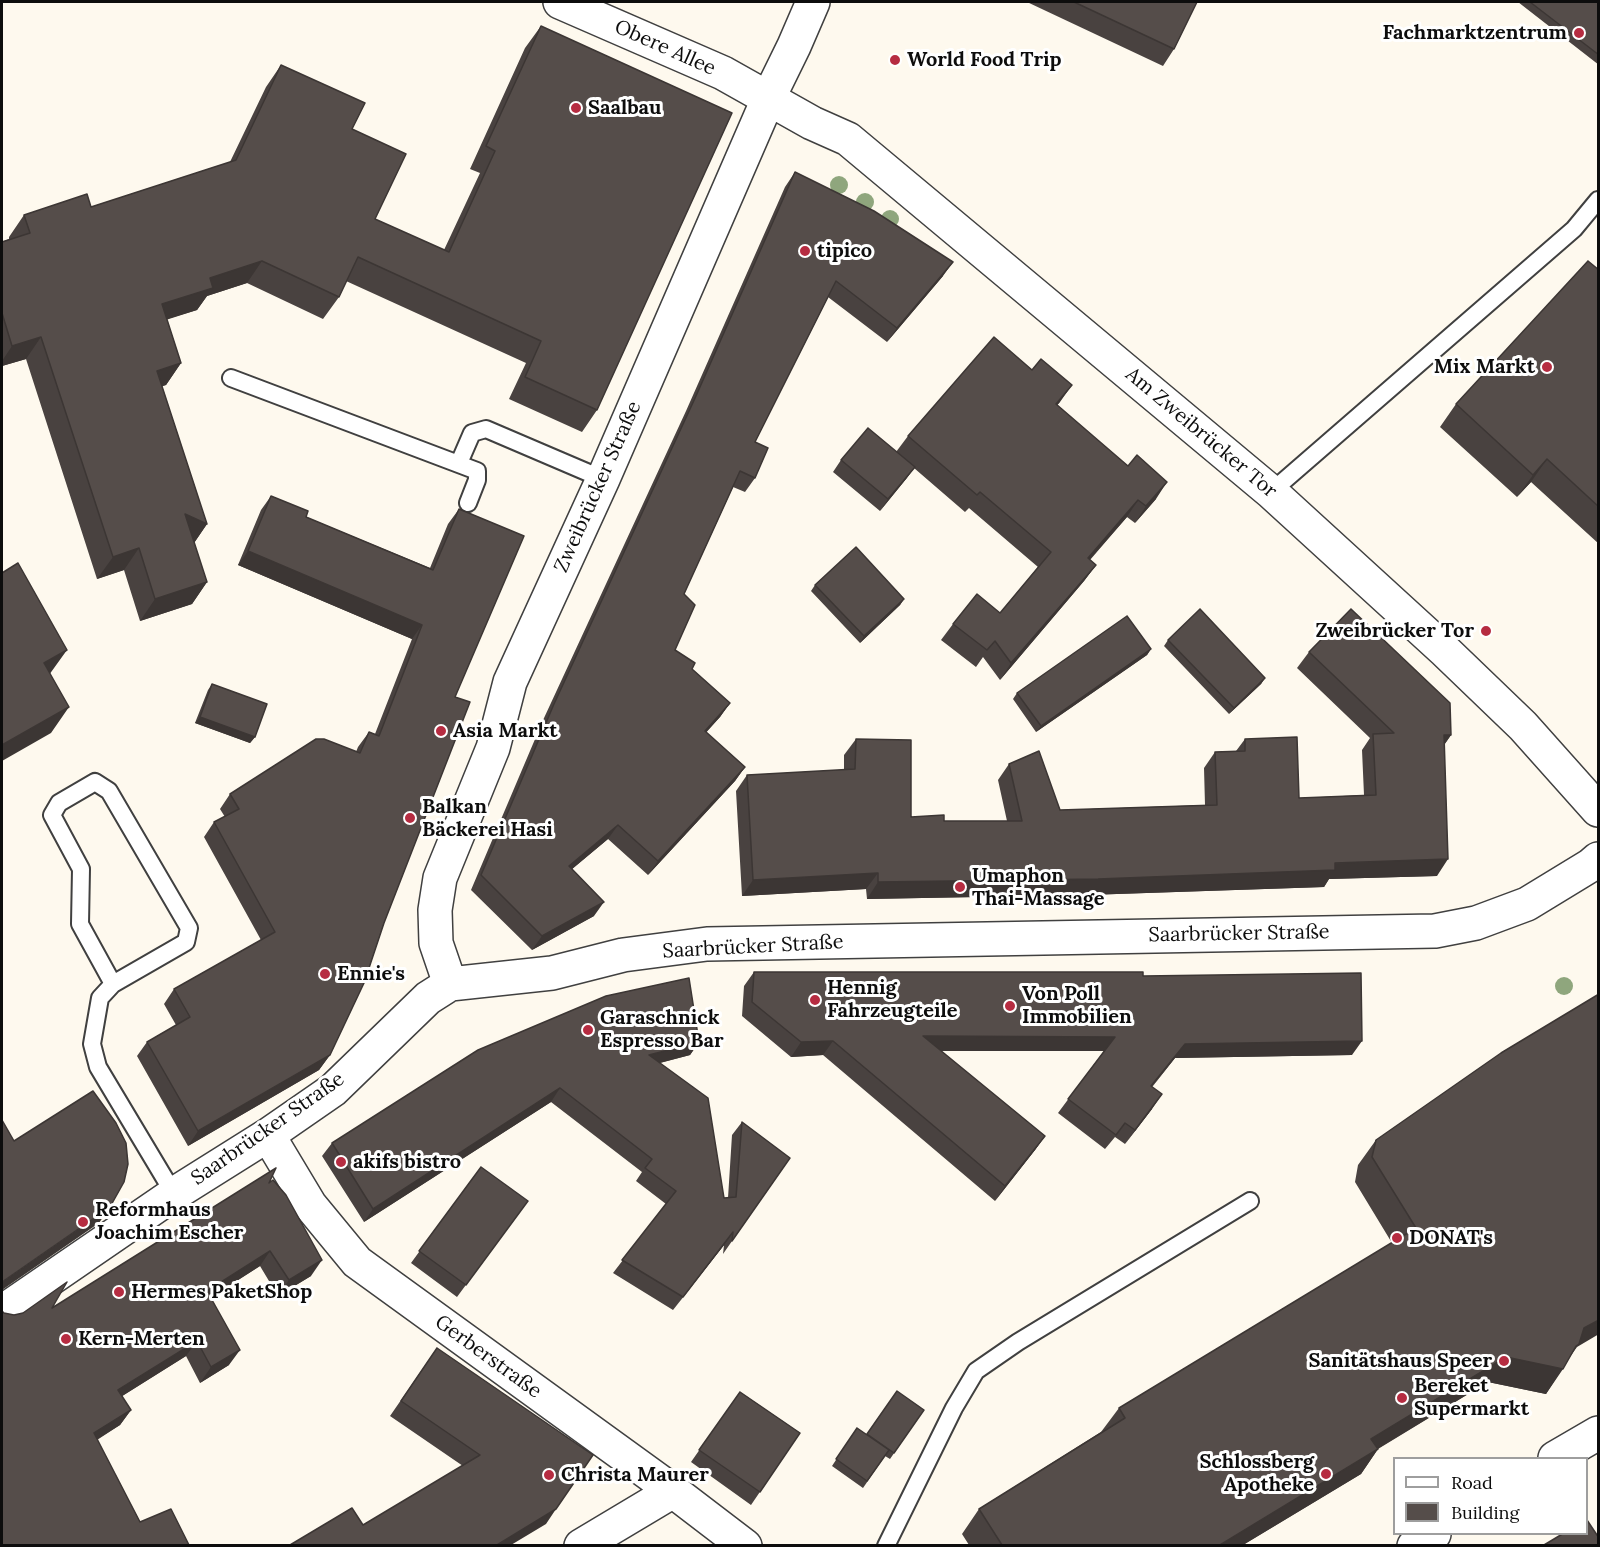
<!DOCTYPE html>
<html>
<head>
<meta charset="utf-8">
<style>
	body { margin:0 }
	#map { position:relative; width:1600px; height:1547px; overflow:hidden; background:#fef9ee; font-family:Lora,serif }
	canvas { display:block }
	.frame { position:absolute; inset:0; border:3px solid #0d0d0d; pointer-events:none }
	.legend { position:absolute; left:1393px; top:1457px; width:195px; height:78px; box-sizing:border-box; background:#fff; border:2px solid #9e9e9e; margin:0; padding:8px 10px; list-style:none; font-size:18px; color:#0d0d0d }
	.legend li { display:flex; align-items:center; gap:12px; height:30px }
	.legend b { width:30px; border:2px solid #9e9e9e }
</style>
</head>
<body>
<div id="map">
<canvas width="1600" height="1547"></canvas>
<div class="frame"></div>
<ul class="legend">
<li><b style="height:8px;background:#fff"></b>Road</li>
<li><b style="height:16px;background:#554d4a"></b>Building</li>
</ul>
</div>
<script>
const c = document.querySelector('canvas').getContext('2d');
c.lineJoin = 'round';
const shape = rows => new Path2D(rows.map(r => 'M' + r).join(''));
function strokePath(path, color, width, dash) { c.strokeStyle = color; c.lineWidth = width; c.lineCap = dash ? 'butt' : 'round'; c.setLineDash(dash || []); c.stroke(path); }
function fill(path, color) { c.fillStyle = color; c.fill(path, 'evenodd'); }
function label(font, color, halo, rows, align = 'center') {
  c.font = font + ' Lora,serif'; c.lineWidth = 6; c.setLineDash([]); c.textBaseline = 'middle'; c.strokeStyle = halo; c.fillStyle = color; for (const [text, x, y, turn = 0] of rows) {
    c.save(); c.translate(x, y); c.rotate((+turn || 0) * Math.PI / 180); c.textAlign = isNaN(turn) ? turn : align; if (halo) c.strokeText(text, 0, 0); c.fillText(text, 0, 0); c.restore();
  }
}
const lane = shape([
	[231,378,477,471,477,480,468,503],
	[459,463,472,433,486,429,603,479],
	[1271,492,1574,229,1598,200],
	[113,984,80,924,81,869,52,815,59,803,95,782,109,791,189,928,186,942,113,984,100,998,92,1044,98,1067,174,1194],
	[886,1546,954,1408,976,1371,1018,1342,1250,1201]
]);
const street = shape([
	[560,2,723,73,812,123,848,139,1271,492,1445,651,1523,726,1598,810],
	[450,984,436,943,435,910,440,878,493,748,510,682,603,479,769,97,794,46,813,2],
	[268,1135,310,1205,357,1262,673,1491,745,1546],
	[2,1312,174,1194,268,1135,333,1090,428,998,450,984,552,973,623,955,707,944,1435,931,1476,923,1527,904,1591,865,1598,859],
	[1555,1458,1598,1433],
	[581,1546,673,1491],
	[1414,1546,1434,1534]
]);
const trees = [
	[839,185],
	[865,202],
	[890,219],
	[1564,986]
];
const wall = shape([
	[1027,2,1197,2,1174,49,1163,66],
	[1518,2,1599,2,1599,65],
	[541,26,597,410,582,432,509,399,526,363,346,281,339,297,323,319,247,283,207,296,197,310,167,319,181,363,166,385,162,386,207,524,194,543,207,582,192,604,140,621,124,570,97,579,26,359,2,366,2,242,9,239,9,237,24,215,91,207,230,162,266,87,281,65,352,129,375,219,444,250,480,173,470,169,525,48],
	[795,172,943,276,887,342,828,297,755,442,755,478,745,492,733,487,684,594,675,650,692,669,730,703,720,717,706,732,745,767,735,781,648,875,608,839,572,869,594,916,532,950,471,890,544,718,686,411,785,187],
	[1599,270,1599,544,1531,482,1517,497,1440,427,1456,404],
	[1060,402,1057,405,1156,499,1135,523,1127,517,1090,560,1096,565,1084,581,1000,680,983,657,976,667,941,640,953,624,1000,613,1038,567,969,508,965,512,914,468,906,479,880,511,833,472,841,460,896,452,908,436],
	[271,496,306,517,430,568,448,524,459,509,455,697,330,1055,319,1070,188,1146,137,1056,147,1042,176,1025,164,1004,174,989,261,940,204,837,214,822,225,817,220,809,230,794,356,752,358,747,369,732,375,734,412,639,238,565,261,510],
	[815,585,904,599,900,605,860,643,811,591],
	[1168,640,1265,678,1261,684,1229,714,1164,646],
	[1151,649,1147,655,1036,732,1013,699,1017,693],
	[1309,652,1451,735,1444,745,1437,876,1329,879,1324,887,1087,895,867,899,866,889,742,896,736,791,747,775,844,770,844,755,856,739,911,817,944,821,1007,821,998,780,1009,764,1060,810,1205,805,1204,768,1215,752,1236,751,1245,739,1299,798,1364,795,1362,750,1370,738,1297,668],
	[212,684,255,737,250,743,195,723,208,690],
	[754,972,1143,976,1352,1055,1175,1058,1152,1087,1152,1109,1125,1144,1115,1137,1105,1149,1058,1113,1104,1051,941,1051,1045,1136,1035,1150,995,1201,823,1055,791,1057,742,1016,744,986],
	[699,1042,690,1055,660,1063,724,1198,728,1198,732,1135,742,1122,790,1158,723,1254,724,1245,673,1310,613,1273,666,1204,636,1181,642,1172,551,1102,364,1222,322,1156,332,1143],
	[1376,1140,1576,1347,1546,1394,1488,1382,1378,1449,1361,1474,1243,1545,969,1545,962,1534,979,1509,1101,1432,1119,1408,1392,1243,1355,1182,1358,1165],
	[481,1167,519,1213,457,1297,411,1263],
	[269,1183,311,1276,278,1296,260,1266,210,1298,229,1365,200,1383,186,1356,122,1396,131,1410,120,1425,97,1440,140,1522,2,1545,4,1313,14,1315,52,1308],
	[437,1348,546,1524,363,1525,463,1466,390,1416],
	[740,1392,800,1433,751,1505,691,1462],
	[924,1410,890,1459,885,1456,863,1488,832,1466,857,1428,867,1435]
]);
const shadedWall = shape([
	[262,261,247,283,207,296,197,310,147,326,162,304,210,278],
	[953,262,943,276,887,342,897,328],
	[41,337,26,359,2,366,2,361,12,346],
	[181,363,166,385,142,393,157,371],
	[1072,385,1060,402,1044,420,1056,404],
	[1547,459,1531,482,1517,497,1533,475],
	[915,467,906,479,880,511,888,499],
	[1167,482,1156,499,1135,523,1146,506],
	[1138,500,1127,517,1076,575,1088,558],
	[185,514,207,524,192,546],
	[139,548,124,570,97,579,113,557],
	[248,551,422,625,412,639,238,565],
	[1096,565,1084,581,1000,680,1011,663],
	[207,582,192,604,140,621,155,599],
	[904,599,900,605,860,643,864,636],
	[1151,649,1147,655,1036,732,1041,726],
	[67,650,49,675,44,663],
	[1265,678,1261,684,1229,714,1234,708],
	[730,703,720,717,695,745,705,731],
	[69,707,51,733,2,761,2,745],
	[200,717,255,737,250,743,195,723],
	[1444,735,1451,735,1440,751],
	[745,767,735,781,648,875,658,861],
	[618,825,608,839,559,880,569,866],
	[1448,859,1437,876,1329,879,1324,887,1087,895,867,899,878,882],
	[878,873,866,889,742,896,753,880],
	[604,902,594,916,532,950,542,936],
	[923,1036,1115,1037,1105,1051,913,1051],
	[833,1041,823,1055,791,1057,801,1042],
	[1362,1041,1352,1055,1175,1058,1141,1101,1185,1044],
	[699,1042,690,1055,640,1068,649,1055],
	[330,1055,319,1070,188,1146,198,1131],
	[560,1088,551,1102,364,1222,373,1209],
	[1162,1094,1152,1109,1125,1144,1135,1130],
	[1045,1136,1035,1150,995,1201,1005,1186],
	[110,1207,99,1223,2,1290,2,1282],
	[733,1232,724,1245,673,1310],
	[270,1251,260,1266,196,1307,207,1291],
	[322,1260,311,1276,278,1296,289,1280],
	[1599,1320,1599,1334,1577,1347,1562,1368,1563,1369,1546,1394,1488,1382,1354,1463,1371,1439,1506,1357,1584,1328],
	[197,1341,186,1356,108,1405,118,1390],
	[240,1350,229,1365,200,1383,211,1367],
	[131,1410,120,1425,83,1448,94,1433],
	[1378,1449,1361,1474,1243,1545,1220,1545],
	[556,1509,546,1524,511,1545,497,1545]
]);
const building = shape([
	[1074,2,1197,2,1174,49,1074,2],
	[1530,2,1599,2,1599,55,1530,2],
	[541,26,732,113,597,410,525,377,541,341,358,257,339,297,262,261,210,278,213,288,162,304,181,363,157,371,207,524,185,514,207,582,155,599,139,548,113,557,41,337,12,346,2,313,2,242,30,233,24,215,87,194,91,207,236,160,281,65,365,103,352,129,406,154,375,219,449,252,495,151,486,146,541,26],
	[795,172,874,211,953,262,897,328,836,281,755,442,768,448,755,478,740,471,684,594,695,605,675,650,695,663,692,669,730,703,705,731,745,767,658,861,618,825,569,866,604,902,542,936,481,875,554,704,696,396,795,172],
	[1588,261,1599,270,1599,507,1547,459,1533,475,1456,404,1588,261],
	[994,337,1032,370,1041,359,1072,385,1056,404,1128,466,1137,455,1167,482,1146,506,1138,500,1088,558,1096,565,1011,663,995,641,987,650,953,624,977,594,1000,613,1051,552,980,492,977,495,908,436,994,337],
	[868,428,915,467,888,499,841,460,868,428],
	[271,496,308,511,306,517,433,570,459,509,524,536,455,697,470,702,384,923,364,983,330,1055,198,1131,147,1042,190,1017,174,989,275,932,214,822,239,809,230,794,316,739,324,739,360,753,369,732,379,736,422,625,248,551,271,496],
	[856,547,904,599,864,636,815,585,856,547],
	[18,563,67,650,44,663,69,707,2,745,2,573,18,563],
	[1200,609,1265,678,1234,708,1168,640,1200,609],
	[1351,609,1450,703,1451,735,1444,735,1448,859,1335,863,1335,870,1098,879,878,882,878,873,753,880,747,775,855,769,856,739,911,740,911,817,944,815,944,821,1022,821,1009,764,1039,751,1060,810,1217,805,1215,752,1245,751,1245,739,1297,737,1299,798,1376,795,1373,734,1394,733,1309,652,1351,609],
	[1127,616,1151,649,1041,726,1017,693,1127,616],
	[212,684,267,704,255,737,200,717,212,684],
	[754,972,1143,972,1143,976,1361,973,1362,1041,1185,1044,1151,1086,1162,1094,1135,1130,1125,1123,1116,1135,1068,1099,1115,1037,923,1036,1045,1136,1005,1186,833,1041,801,1042,752,1002,754,972],
	[689,978,699,1042,649,1055,708,1098,724,1198,736,1197,742,1122,790,1158,732,1241,733,1232,683,1297,622,1260,676,1191,645,1168,652,1159,560,1088,373,1209,332,1143,478,1050,606,996,689,978],
	[1599,994,1599,1320,1584,1328,1579,1344,1576,1346,1563,1369,1506,1357,1371,1439,1378,1449,1220,1545,1002,1545,979,1509,1125,1418,1119,1408,1416,1228,1372,1157,1376,1140,1501,1053,1599,994],
	[93,1091,116,1123,126,1143,128,1164,124,1182,110,1207,2,1282,2,1120,14,1141,93,1091],
	[481,1167,528,1201,466,1285,419,1251,481,1167],
	[276,1168,269,1183,273,1180,286,1195,322,1260,289,1280,270,1251,207,1291,240,1350,211,1367,197,1341,118,1390,131,1410,94,1433,140,1522,171,1509,189,1545,2,1545,2,1311,4,1313,14,1315,23,1313,67,1282,52,1308,276,1168],
	[437,1348,593,1455,556,1509,497,1545,290,1545,352,1508,363,1525,480,1455,401,1401,437,1348],
	[897,1391,924,1410,894,1453,867,1434,897,1391],
	[740,1392,800,1433,760,1492,699,1450,740,1392],
	[857,1428,889,1450,867,1481,836,1459,857,1428],
	[1587,1520,1599,1538,1599,1545,1544,1545,1564,1533,1587,1533,1587,1520]
]);
const markers = [
	[1579,33,6,"#b62c41"],
	[895,60,6,"#b62c41"],
	[576,108,6,"#b62c41"],
	[805,251,6,"#b62c41"],
	[1547,367,6,"#b62c41"],
	[1486,631,6,"#b62c41"],
	[441,731,6,"#b62c41"],
	[410,818,6,"#b62c41"],
	[960,887,6,"#b62c41"],
	[325,974,6,"#b62c41"],
	[815,1000,6,"#b62c41"],
	[1010,1006,6,"#b62c41"],
	[588,1030,6,"#b62c41"],
	[341,1162,6,"#b62c41"],
	[83,1222,6,"#b62c41"],
	[1397,1238,6,"#b62c41"],
	[119,1292,6,"#b62c41"],
	[66,1339,6,"#b62c41"],
	[1504,1361,6,"#b62c41"],
	[1402,1398,6,"#b62c41"],
	[1326,1474,6,"#b62c41"],
	[549,1475,6,"#b62c41"]
];
const poiNames = [
	["Fachmarktzentrum",1567,33,"right"],
	["World Food Trip",907,60],
	["Saalbau",588,108],
	["tipico",817,251],
	["Mix Markt",1535,367,"right"],
	["Zweibrücker Tor",1474,631,"right"],
	["Asia Markt",453,731],
	["Balkan",422,807],
	["Bäckerei Hasi",422,830],
	["Umaphon",972,876],
	["Thai-Massage",972,899],
	["Ennie's",337,974],
	["Hennig",827,988],
	["Fahrzeugteile",827,1011],
	["Von Poll",1022,994],
	["Immobilien",1022,1017],
	["Garaschnick",600,1018],
	["Espresso Bar",600,1041],
	["akifs bistro",353,1162],
	["Reformhaus",95,1210],
	["Joachim Escher",95,1233],
	["DONAT's",1409,1238],
	["Hermes PaketShop",131,1292],
	["Kern-Merten",78,1339],
	["Sanitätshaus Speer",1492,1361,"right"],
	["Bereket",1414,1386],
	["Supermarkt",1414,1409],
	["Schlossberg",1314,1462,"right"],
	["Apotheke",1314,1485,"right"],
	["Christa Maurer",561,1475]
];
const streetNames = [
	["Obere Allee",665,48,24],
	["Am Zweibrücker Tor",1201,433,40],
	["Zweibrücker Straße",598,487,-66],
	["Saarbrücker Straße",1239,934,-1],
	["Saarbrücker Straße",753,947,-3],
	["Saarbrücker Straße",268,1129,-35],
	["Gerberstraße",488,1357,36]
];
strokePath(lane, '#404040', 20);
strokePath(street, '#404040', 36);
strokePath(lane, '#fff', 16);
strokePath(street, '#fff', 33);
c.fillStyle = '#8fa67d';
for (const [x, y] of trees) { c.beginPath(); c.arc(x, y, 9, 0, 2 * Math.PI); c.fill(); }
fill(wall, '#494240');
fill(shadedWall, '#3c3634');
fill(building, '#554d4a');
strokePath(building, '#3c3634', 1.5);
for (const [x, y, r, color] of markers) { const dot = new Path2D(); dot.arc(x, y, r, 0, 2 * Math.PI); c.fillStyle = color; c.fill(dot); strokePath(dot, '#fff', 2); }
label('bold 20px', '#0d0d0d', '#fff', poiNames, 'left');
label('20px', '#0d0d0d', '#fff', streetNames);
</script>
</body>
</html>
